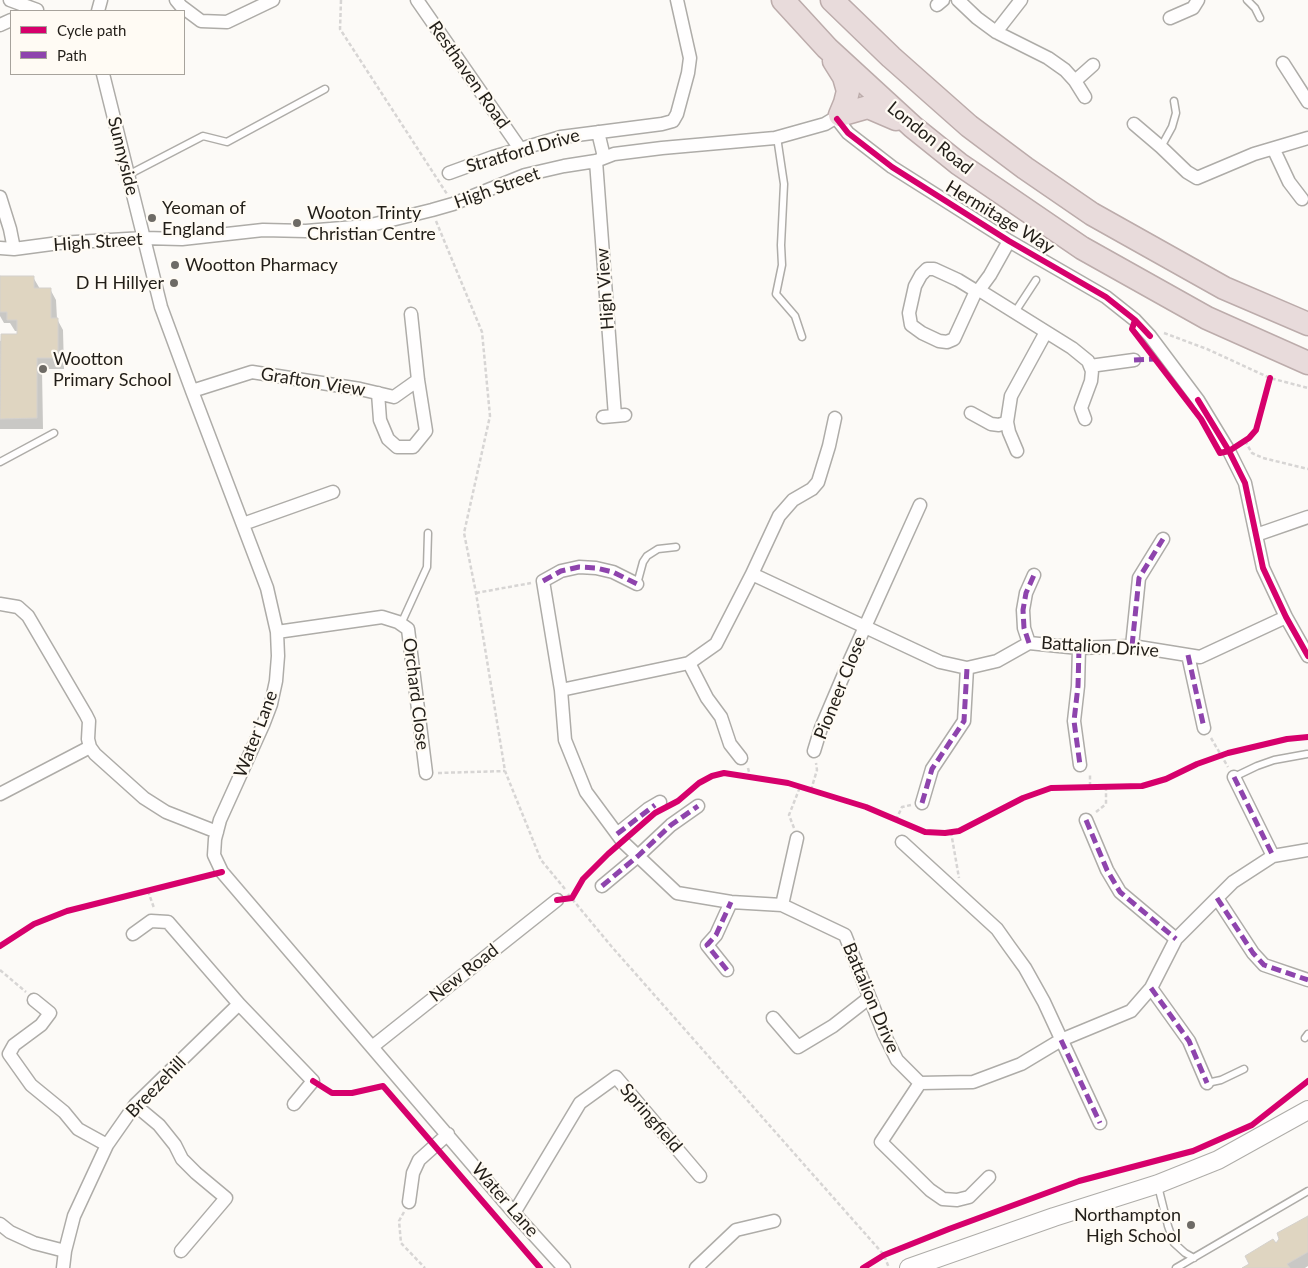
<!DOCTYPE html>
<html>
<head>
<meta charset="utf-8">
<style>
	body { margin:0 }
	#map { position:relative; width:1308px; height:1268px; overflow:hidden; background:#fcfaf7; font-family:Lato,sans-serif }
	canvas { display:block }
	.legend { position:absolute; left:10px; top:10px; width:175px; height:65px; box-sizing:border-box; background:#fffbf4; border:1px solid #a7a39c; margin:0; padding:6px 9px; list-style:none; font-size:15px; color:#221e18 }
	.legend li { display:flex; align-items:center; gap:10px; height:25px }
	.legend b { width:25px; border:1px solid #a7a39c }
</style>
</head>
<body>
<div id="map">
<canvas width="1308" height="1268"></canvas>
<ul class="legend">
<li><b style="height:6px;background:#d6006c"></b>Cycle path</li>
<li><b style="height:6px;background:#8e44ad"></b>Path</li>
</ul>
</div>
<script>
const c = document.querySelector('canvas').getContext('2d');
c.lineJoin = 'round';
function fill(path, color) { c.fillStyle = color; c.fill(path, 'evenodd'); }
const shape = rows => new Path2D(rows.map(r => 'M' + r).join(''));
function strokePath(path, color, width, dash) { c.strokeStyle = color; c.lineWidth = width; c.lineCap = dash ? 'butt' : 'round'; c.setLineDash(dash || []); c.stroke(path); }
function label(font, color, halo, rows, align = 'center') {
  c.font = font + ' Lato,sans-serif'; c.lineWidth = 4.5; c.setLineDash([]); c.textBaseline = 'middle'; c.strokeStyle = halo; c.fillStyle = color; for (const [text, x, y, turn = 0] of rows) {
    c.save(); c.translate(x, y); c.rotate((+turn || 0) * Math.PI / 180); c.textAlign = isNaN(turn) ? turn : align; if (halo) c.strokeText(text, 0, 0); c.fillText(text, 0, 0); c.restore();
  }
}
const shadow = shape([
	[0,277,33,277,40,289,50,289,56,300,57,319,63,330,64,369,42,369,43,429,0,429,0,341,18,335,18,331,15,331,10,323,4,323,0,316],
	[1308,1217,1308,1266,1305,1268,1244,1268,1276,1245]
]);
const building = shape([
	[0,276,34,276,34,288,51,288,51,318,58,318,58,358,37,358,37,418,0,419,1,334,17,334,17,320,7,320,7,312,0,312,0,276],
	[1308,1216,1308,1252,1287,1264,1290,1268,1242,1268,1249,1264,1245,1256,1273,1239,1276,1243,1279,1239,1277,1233,1308,1216]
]);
const path = shape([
	[341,0,340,29,447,194],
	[436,221,482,332,490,416,464,533,476,593,505,771,541,860,565,889],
	[1164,333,1207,349,1270,378,1308,388],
	[1245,441,1252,453,1263,458,1308,469],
	[476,593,531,583],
	[1211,738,1228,767],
	[748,768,750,776],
	[438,773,505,771],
	[1090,786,1090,773],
	[811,790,817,770,816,763],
	[1096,812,1106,804,1106,788],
	[896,820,902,807,911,805],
	[794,828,789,815,800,787],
	[951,832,959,878],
	[148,891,154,908],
	[568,894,612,947,884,1255,889,1268],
	[0,970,26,992],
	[404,1212,399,1221,401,1243,425,1268]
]);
const lane = shape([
	[1247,0,1255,8,1260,18],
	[777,137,784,184,781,245,782,265,776,294,795,316,802,337],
	[1161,147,1172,127,1176,113,1174,101],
	[128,175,203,136,227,142,325,89],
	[1015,312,1036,280],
	[0,462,54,433],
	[637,584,643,562,647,556,658,549,676,547],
	[401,624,427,567,428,533],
	[1234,777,1257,766,1274,760,1307,754],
	[1305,1038,1308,1034],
	[1207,1083,1221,1080,1244,1069],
	[1158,1186,1168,1226,1174,1243,1185,1253,1194,1258],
	[1176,1268,1308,1191]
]);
const street = shape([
	[10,0,37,10],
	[176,0,181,6,201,21,227,22,273,0],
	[417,0,521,150],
	[958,0,977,18,996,32,1048,58,1065,70,1075,81,1085,97],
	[937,5,943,0],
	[98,11,101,0],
	[1170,18,1193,8,1198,0],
	[0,25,11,20],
	[996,32,1021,0],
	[1283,63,1308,102],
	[103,74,161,307,192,391,267,588,277,632,278,656,276,681,271,704,263,725,220,820,215,839,214,855,222,872,514,1213,564,1268],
	[1075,81,1093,65],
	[837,119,848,133,892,167,1009,241,1106,297,1135,320,1150,336,1198,400,1229,451,1245,483,1263,568,1286,617,1308,656],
	[1134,124,1161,147,1187,172,1197,178,1254,154,1308,138],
	[598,132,604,157],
	[1274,150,1289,182,1302,199],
	[596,161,615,416],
	[449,173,493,157,561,137,662,124,673,121,677,114,688,73,690,58,677,0],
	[0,197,10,229,14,249],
	[0,248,14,249,59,243,144,238,182,239,263,230,306,231,367,226,432,210,453,204,525,175,564,166,596,161,614,154,662,148,775,138,825,124,840,115],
	[979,290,990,275,1009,241],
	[976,291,954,339,947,342,939,341,922,333,911,325,909,313,915,286,921,275,927,269,934,269,958,280,976,291,979,290,1072,348,1088,361,1092,371,1091,381,1081,408,1085,419],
	[1090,366,1134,360],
	[192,391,252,372,360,389,394,397,418,380],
	[378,393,380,420,388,439,397,447,413,447,426,431,418,380,411,314],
	[971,413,991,424,999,425,1007,422],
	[603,417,625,415],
	[1017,451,1009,432,1007,422,1011,396,1046,332],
	[243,524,333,492],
	[1256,535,1308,517],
	[752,574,779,516,793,500,812,489,818,482,829,446,835,418],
	[0,604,18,607,28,616,86,715,89,721,88,739,90,747,95,754,144,798,166,812,217,832],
	[1286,617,1200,657,1132,646,1079,648,1029,643,997,661,967,668,940,662,752,574,716,644,689,663,561,690,565,740,586,792,623,842,677,893,731,902,782,905,845,935,884,1034,897,1060,920,1083,973,1082,1021,1064,1061,1040,1131,1011,1151,988,1176,939,1233,882,1273,856,1308,850],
	[277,632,382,617,398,622,408,629,426,773],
	[1029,643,1024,628,1023,610,1026,593,1034,575],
	[1132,646,1139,578,1163,539],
	[1079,648,1078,686,1074,721,1080,765],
	[1188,655,1204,728],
	[689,663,707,698,721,717,730,744,741,758],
	[561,690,543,581,561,571,579,567,596,568,613,572,637,584],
	[814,751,821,728,850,660,920,505],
	[1234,777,1273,856],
	[0,794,90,747],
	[922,803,932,769,964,721,967,668],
	[1086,820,1107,870,1120,892,1176,939],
	[617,834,648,809,660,802],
	[902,842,997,929,1009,946,1025,968,1044,1002,1100,1123],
	[602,886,638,856,671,825,698,806],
	[1217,898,1253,953,1264,965,1308,980],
	[782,905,797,838],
	[727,970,707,945,716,935,731,902],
	[1151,988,1189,1041,1207,1083],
	[34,1000,50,1013,41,1025,14,1045,9,1054,31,1085,64,1112,78,1129,107,1145],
	[239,1004,313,1081,294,1104],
	[773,1018,798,1047,833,1026,869,998],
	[372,1047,557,900],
	[920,1083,881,1142,930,1190,943,1199,957,1200,969,1197,989,1177],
	[135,1105,159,1125,175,1145,182,1159,196,1173,226,1198,181,1251],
	[409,1202,413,1173,419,1160,448,1134],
	[514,1213,580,1103,616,1077,700,1176],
	[0,1224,10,1232,34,1243,65,1251],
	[63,1268,65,1251,74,1216,107,1145,135,1105,239,1004,168,922,151,921,133,934],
	[696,1268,736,1230,774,1221]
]);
const secondary = shape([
	[909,1268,1054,1217,1158,1184,1218,1160,1308,1110]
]);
const highway = shape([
	[783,0,827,48,913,127,959,164,1082,248,1207,318,1308,363],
	[832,0,891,57,969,126,1025,168,1092,214,1224,288,1308,324],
	[834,61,844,77,848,91,845,103,840,115],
	[840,115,868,107,896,119]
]);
const quiet = shape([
	[1134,360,1155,359],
	[543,581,561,571,579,567,596,568,613,572,637,584],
	[1029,643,1024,628,1023,610,1026,593,1034,575],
	[1132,646,1139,578,1163,539],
	[1079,648,1078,686,1074,721,1080,765],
	[1188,655,1204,728],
	[1234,777,1273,856],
	[922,803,932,769,964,721,967,668],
	[1086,820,1107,870,1120,892,1176,939],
	[617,834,655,805],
	[602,886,638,856,671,825,698,806],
	[1217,898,1253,953,1264,965,1308,980],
	[727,970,707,945,716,935,731,902],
	[1151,988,1189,1041,1207,1083],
	[1061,1040,1100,1123]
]);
const cycleway = shape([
	[837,119,848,133,892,167,1009,241,1106,297,1135,320,1150,336],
	[1135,320,1132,329,1201,419,1220,453,1229,451,1249,438,1256,430,1270,378],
	[1198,400,1229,451,1245,483,1263,568,1286,617,1308,656],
	[557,900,572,898,583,879,608,854,655,813,678,801,699,783,712,776,724,773,788,783,866,807,925,832,945,833,959,831,1023,798,1051,788,1142,786,1166,779,1197,764,1228,753,1287,739,1308,737],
	[0,946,34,924,67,911,222,872],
	[313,1081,332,1093,352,1093,383,1086,540,1268],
	[863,1268,884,1255,949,1229,1079,1181,1193,1151,1252,1125,1308,1081]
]);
const markers = [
	[152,218,5,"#6e6b66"],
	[297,223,5,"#6e6b66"],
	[175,265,5,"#6e6b66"],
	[174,283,5,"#6e6b66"],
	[43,369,5,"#6e6b66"],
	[1191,1225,5,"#6e6b66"]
];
const streetNames = [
	["Resthaven Road",469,75,55],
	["London Road",930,138,39],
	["Stratford Drive",523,151,-16],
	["Sunnyside",123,156,76],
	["High Street",497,188,-20],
	["Hermitage Way",1000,217,31],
	["High Street",98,242,-4],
	["High View",605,289,-94],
	["Grafton View",313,382,9],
	["Battalion Drive",1100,647,4],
	["Pioneer Close",840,688,-68],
	["Orchard Close",416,694,83],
	["Water Lane",256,734,-69],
	["New Road",464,973,-38],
	["Battalion Drive",871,998,67],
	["Breezehill",156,1087,-46],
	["Springfield",651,1118,49],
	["Water Lane",505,1200,49]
];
const poiNames = [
	["Yeoman of",162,208],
	["England",162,229],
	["Wooton Trinty",307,213],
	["Christian Centre",307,234],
	["Wootton Pharmacy",185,265],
	["D H Hillyer",164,283,"right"],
	["Wootton",53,359],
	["Primary School",53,380],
	["Northampton",1181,1215,"right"],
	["High School",1181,1236,"right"]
];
fill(shadow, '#0003');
fill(building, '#dfd5c1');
strokePath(building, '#d4d1cd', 1);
strokePath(lane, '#aeaca8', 9);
strokePath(street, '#aeaca8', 15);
strokePath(secondary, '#aeaca8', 20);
strokePath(highway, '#bcacab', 25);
strokePath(path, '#d7d5d4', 2.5, [4, 2.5]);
strokePath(lane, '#fffefe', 6);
strokePath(street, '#fffefe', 12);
strokePath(secondary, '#fffefe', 18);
strokePath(highway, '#e8dbdb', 22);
strokePath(quiet, '#8e44ad', 5, [10, 5]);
strokePath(cycleway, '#d6006c', 6);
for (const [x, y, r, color] of markers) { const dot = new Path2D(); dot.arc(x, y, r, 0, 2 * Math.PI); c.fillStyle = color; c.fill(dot); strokePath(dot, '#fffbf4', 2); }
label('18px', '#221e18', '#fffbf4', streetNames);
label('18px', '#221e18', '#fffbf4', poiNames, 'left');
</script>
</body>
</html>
